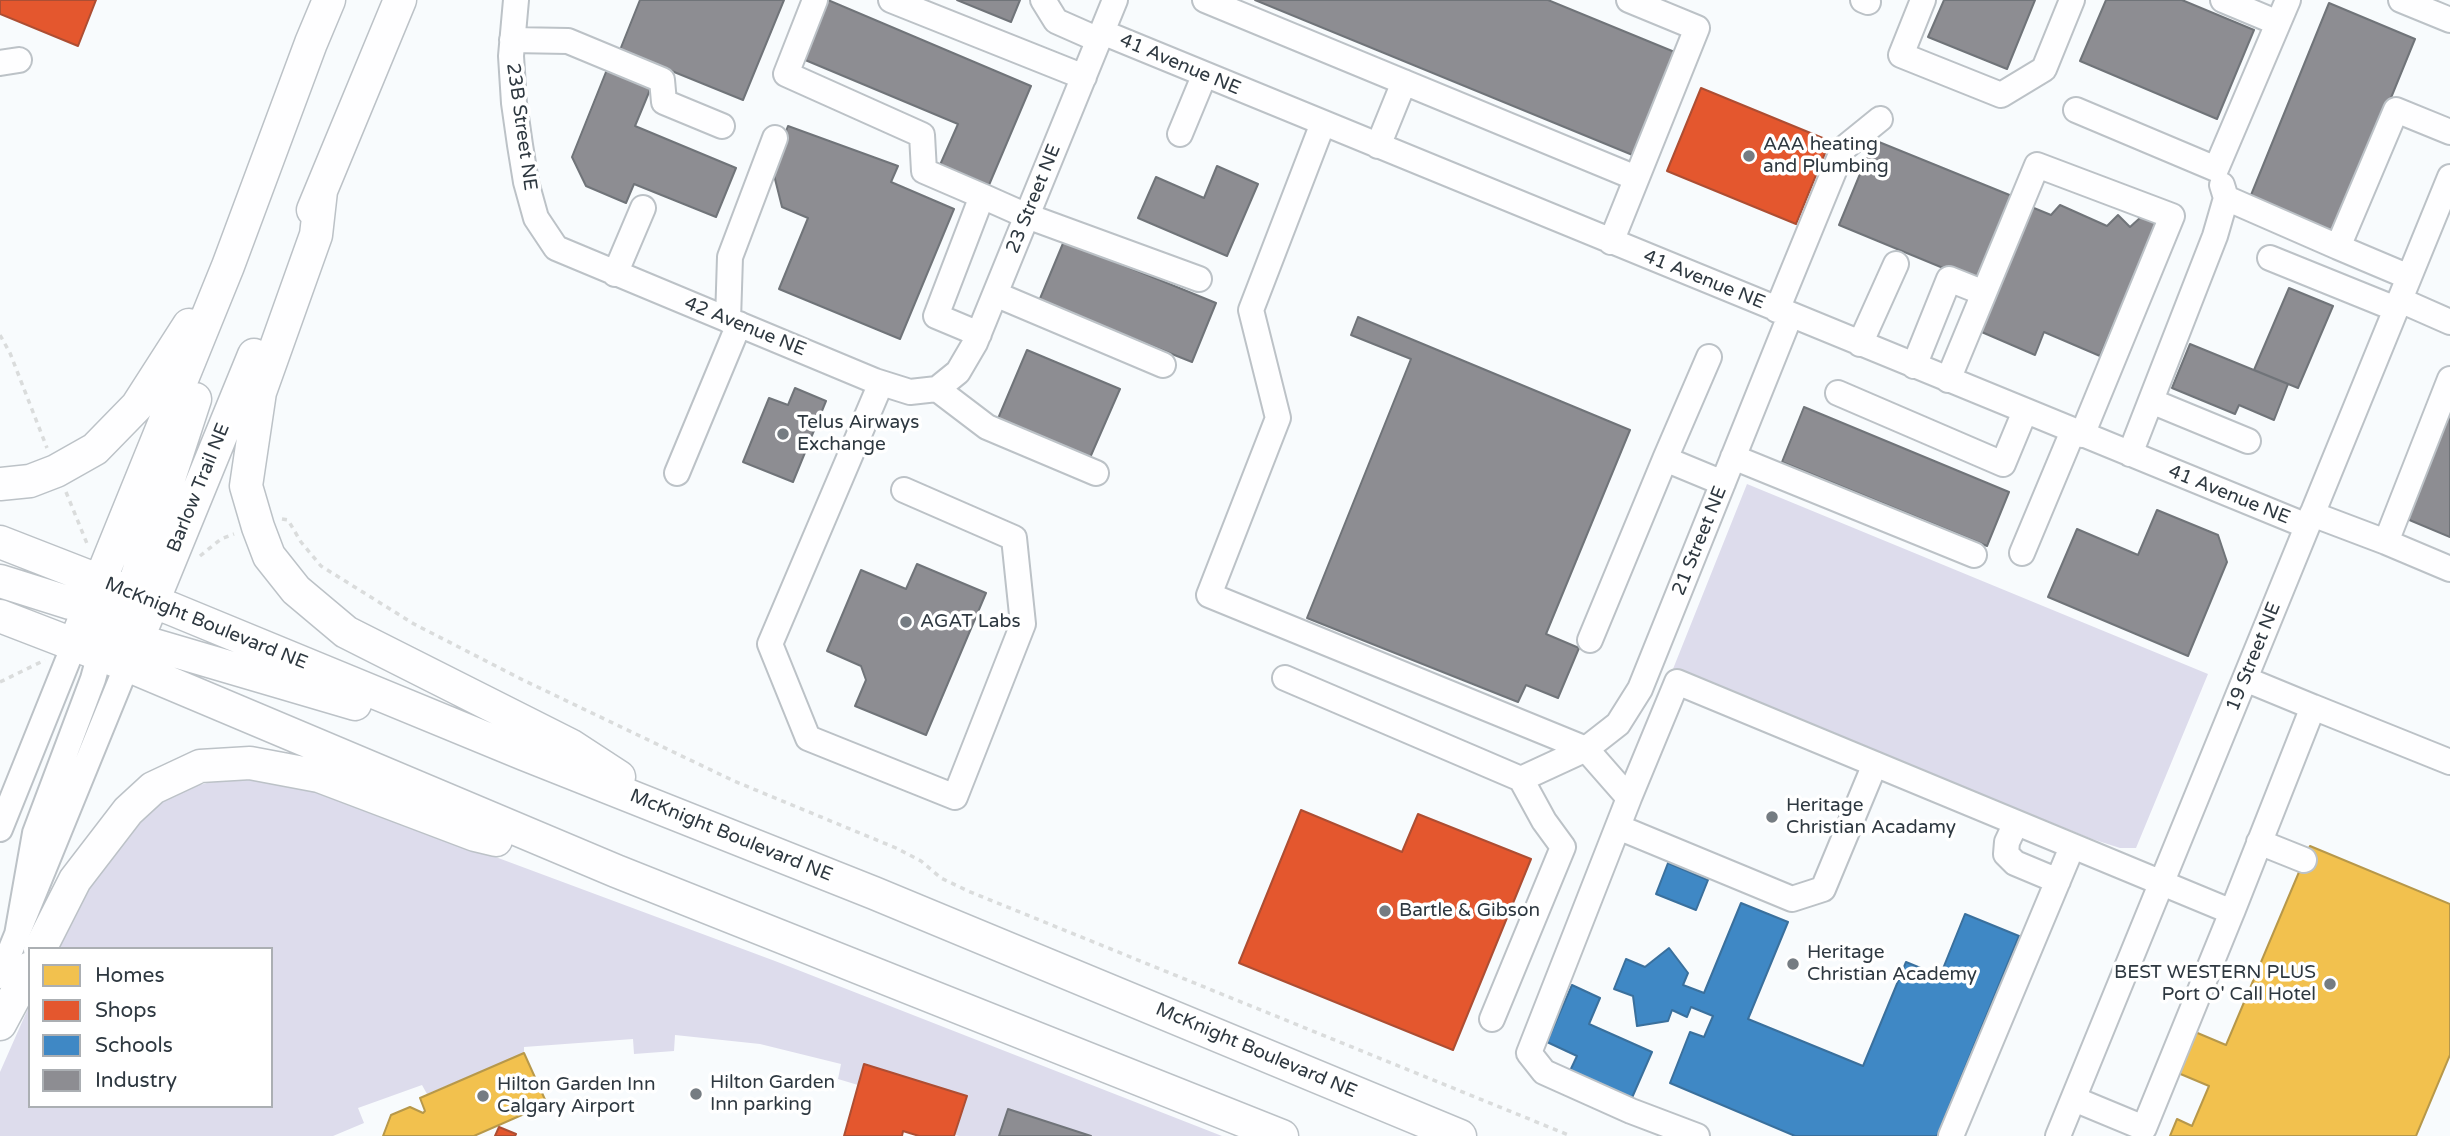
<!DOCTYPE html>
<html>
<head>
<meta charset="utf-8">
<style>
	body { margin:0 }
	#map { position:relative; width:2450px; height:1136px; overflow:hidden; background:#f8fbfd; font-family:"Varela Round",sans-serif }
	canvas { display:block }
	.legend { position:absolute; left:28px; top:947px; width:245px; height:161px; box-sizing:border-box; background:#fff; border:2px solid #abafb3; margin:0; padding:9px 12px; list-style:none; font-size:21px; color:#2e3840 }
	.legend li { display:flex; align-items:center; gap:14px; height:35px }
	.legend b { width:35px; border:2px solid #abafb3 }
</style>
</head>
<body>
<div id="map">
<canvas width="2450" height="1136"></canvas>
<ul class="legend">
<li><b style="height:19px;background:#f2c14e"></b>Homes</li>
<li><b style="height:19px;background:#e4572e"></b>Shops</li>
<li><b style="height:19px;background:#3f88c5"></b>Schools</li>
<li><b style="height:19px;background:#8d8d92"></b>Industry</li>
</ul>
</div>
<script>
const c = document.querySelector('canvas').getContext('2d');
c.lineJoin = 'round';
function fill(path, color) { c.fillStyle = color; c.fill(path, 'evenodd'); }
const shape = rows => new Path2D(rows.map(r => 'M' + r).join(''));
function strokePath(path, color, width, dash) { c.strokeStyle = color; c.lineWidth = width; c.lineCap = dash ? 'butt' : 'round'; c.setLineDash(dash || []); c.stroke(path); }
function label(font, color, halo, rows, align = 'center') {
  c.font = font + ' "Varela Round",sans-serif'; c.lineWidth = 7; c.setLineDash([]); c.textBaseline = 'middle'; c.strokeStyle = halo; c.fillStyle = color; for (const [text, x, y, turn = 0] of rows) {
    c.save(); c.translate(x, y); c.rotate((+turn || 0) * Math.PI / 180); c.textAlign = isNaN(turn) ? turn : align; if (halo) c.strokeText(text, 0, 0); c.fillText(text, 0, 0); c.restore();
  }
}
const green = shape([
	[1747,484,2208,674,2136,848,2120,848,2092,839,1673,669],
	[218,780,269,780,329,795,775,961,1222,1136,1091,1136,1008,1109,999,1136,959,1136,955,1135,967,1096,865,1064,858,1085,838,1079,841,1064,760,1044,675,1035,674,1051,634,1054,633,1039,524,1047,524,1053,427,1094,422,1085,358,1108,364,1123,333,1136,0,1136,0,1072,30,1004,30,1106,271,1106,271,949,56,949,98,868,132,823,174,792]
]);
const homes = shape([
	[2310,846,2450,904,2450,1055,2416,1136,2170,1136,2177,1119,2192,1126,2209,1086,2171,1070,2188,1029,2226,1045,2310,846],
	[524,1053,547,1104,474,1136,383,1136,391,1115,410,1107,423,1113,425,1111,420,1098,524,1053]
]);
const shops = shape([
	[0,0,96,0,78,46,0,14,0,0],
	[1701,88,1830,141,1796,224,1667,171,1701,88],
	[1301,810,1402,852,1418,814,1531,859,1453,1050,1239,963,1301,810],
	[864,1064,967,1096,954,1136,919,1136,903,1131,902,1136,844,1136,864,1064],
	[499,1127,516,1134,515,1136,495,1136,499,1127]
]);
const schools = shape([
	[1668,863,1708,880,1696,910,1656,894,1668,863],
	[1741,903,1788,922,1748,1019,1863,1066,1906,962,1940,976,1965,914,2019,936,1937,1136,1795,1136,1670,1083,1690,1032,1704,1037,1713,1016,1691,1007,1687,1017,1672,1010,1668,1021,1637,1026,1633,996,1614,989,1626,959,1645,967,1669,948,1688,973,1683,985,1704,993,1741,903],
	[1572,985,1600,998,1589,1024,1652,1052,1631,1100,1569,1073,1577,1056,1547,1042,1572,985]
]);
const industry = shape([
	[640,0,784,0,743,100,620,50,640,0],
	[822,0,828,0,1031,86,989,185,940,165,958,124,798,57,822,0],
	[957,0,1020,0,1011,22,957,0],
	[1255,0,1548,0,1677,53,1635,156,1255,0],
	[1944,0,2035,0,2007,69,1928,37,1944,0],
	[2106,0,2182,0,2254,30,2217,119,2080,61,2106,0],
	[2329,3,2415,39,2335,235,2249,200,2329,3],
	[608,67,652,85,635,126,736,168,716,217,634,184,626,203,586,186,572,157,608,67],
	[788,126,898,166,891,182,954,209,900,339,779,289,808,218,782,207,772,167,788,126],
	[1874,140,2012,196,1977,282,1839,225,1874,140],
	[1217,166,1258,184,1227,256,1138,218,1156,177,1204,198,1217,166],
	[2060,205,2107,226,2118,215,2130,227,2141,217,2157,224,2100,356,2044,332,2035,355,1977,330,2029,206,2051,215,2060,205],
	[1064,241,1216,303,1192,362,1039,301,1064,241],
	[2289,288,2333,306,2298,388,2254,370,2289,288],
	[1358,317,1630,430,1546,634,1579,648,1558,698,1526,685,1518,702,1307,618,1411,359,1351,335,1358,317],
	[2190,344,2288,384,2274,420,2239,405,2235,414,2172,388,2190,344],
	[1027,350,1120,389,1089,460,997,421,1027,350],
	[795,388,826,401,793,482,743,462,769,398,788,405,795,388],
	[1804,407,2009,492,1987,546,1782,462,1804,407],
	[2450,415,2450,537,2407,519,2450,415],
	[2157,510,2218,535,2227,562,2188,656,2048,597,2077,529,2138,555,2157,510],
	[917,564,986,593,926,735,855,706,866,680,861,666,827,651,861,570,906,589,917,564],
	[1008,1109,1091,1136,999,1136,1008,1109]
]);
const path = shape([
	[0,335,10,353,47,448],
	[66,492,88,546],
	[282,519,288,520,301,542,321,566,414,624,523,680,734,781,896,848,921,861,941,878,968,891,1571,1136],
	[200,556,221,539,234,534],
	[0,682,45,660]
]);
const minor = shape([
	[516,0,511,56,514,103,520,145,526,182,536,218,556,248,875,381,910,392,937,389],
	[815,0,786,74,922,135,924,171,982,196],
	[891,0,1084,77],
	[1043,0,1056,21,1099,40],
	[1205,0,1636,178],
	[1863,0,1868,2],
	[1923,0,1901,55,2001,95,2044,69,2072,0],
	[2223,0,2278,23],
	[2401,0,2450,20],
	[1102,32,2307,526],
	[512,40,568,41,662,80,664,102,722,126],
	[0,63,19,60],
	[2076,110,2216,169,2288,0],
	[1323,123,1251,310,1278,418,1209,595,1586,749,1629,798,1529,1053,1544,1072,1631,1111,1697,1136],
	[1180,134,1204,76],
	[1378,146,1404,82],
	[2222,185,2226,198,2338,247],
	[1611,242,1697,28,1629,0],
	[2270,258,2396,309],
	[615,274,643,208],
	[2409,277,2338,247,2396,110,2450,132],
	[995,294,1163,365],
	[2400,300,2450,322],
	[1777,310,1843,149,1880,119],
	[728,320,730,257,775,138],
	[979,334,936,316,982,196,1027,216,1199,279],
	[1860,344,1896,264],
	[1709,357,1665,459,1723,483],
	[1914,366,1949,279,1984,293],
	[1948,380,2037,165,2172,216,2082,435],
	[881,383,770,644,808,738,955,797,1023,624,1014,538,904,490],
	[937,389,958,372,975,343,1115,0],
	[937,389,987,427,1096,473],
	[1838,393,2003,464,2025,411],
	[2151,401,2248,441],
	[2130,454,2215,236,2226,198],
	[1733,457,1974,555],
	[677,473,739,324],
	[2312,514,2386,542,2450,379],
	[2386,542,2450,569],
	[2022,553,2073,431],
	[1590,640,1665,459],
	[1285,678,1521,779],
	[2313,707,2450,762],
	[1629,798,1677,682,2232,912,2144,1128,2074,1099],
	[2016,823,2007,842,2006,854,2015,863,2058,881],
	[1618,827,1792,899,1823,889,1875,764],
	[0,829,74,645],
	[2259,842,2304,860],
	[2232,912,2313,707,2245,679],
	[17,935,35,833,93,679,104,639],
	[0,976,127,665],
	[1492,1019,1563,847,1544,821,1521,779,1586,749,1618,724,1640,689,1790,316],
	[1951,1136,2072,847],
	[2058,1136,2450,177]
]);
const major = shape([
	[321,191,316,235,260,392,246,486,258,527,269,556,296,590,346,632,570,745,619,777],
	[313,210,400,0],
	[0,484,30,481,56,471,95,449,137,406,189,325],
	[0,542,172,609,524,754,874,893,1460,1136],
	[0,581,70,603,111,609],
	[125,613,195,399],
	[0,616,127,665,616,871,1282,1136],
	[74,645,228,266,311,43,329,0],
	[74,645,95,634,120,635,355,704],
	[127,665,254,355],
	[40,949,75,880,128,811,153,788,200,766,250,763,319,776,475,835,496,840],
	[0,1024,30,968]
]);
const markers = [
	[1749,156,7,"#757c82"],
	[783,434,7,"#757c82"],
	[906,622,7,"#757c82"],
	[1772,817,7,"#757c82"],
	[1385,911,7,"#757c82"],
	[1793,964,7,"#757c82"],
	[2330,984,7,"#757c82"],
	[696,1094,7,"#757c82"],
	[483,1096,7,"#757c82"]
];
const streetNames = [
	["41 Avenue NE",1180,65,23],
	["23B Street NE",521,127,82],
	["23 Street NE",1034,199,-68],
	["41 Avenue NE",1704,280,22],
	["42 Avenue NE",745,327,22],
	["Barlow Trail NE",199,488,-68],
	["41 Avenue NE",2229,495,22],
	["21 Street NE",1700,541,-68],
	["McKnight Boulevard NE",206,624,22],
	["19 Street NE",2254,657,-68],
	["McKnight Boulevard NE",731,836,22],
	["McKnight Boulevard NE",1256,1051,23]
];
const poiNames = [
	["AAA heating",1763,145],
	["and Plumbing",1763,167],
	["Telus Airways",797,423],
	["Exchange",797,445],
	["AGAT Labs",920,622],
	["Heritage",1786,806],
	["Christian Acadamy",1786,828],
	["Bartle & Gibson",1399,911],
	["Heritage",1807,953],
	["Christian Academy",1807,975],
	["BEST WESTERN PLUS",2316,973,"right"],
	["Port O' Call Hotel",2316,995,"right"],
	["Hilton Garden",710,1083],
	["Inn parking",710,1105],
	["Hilton Garden Inn",497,1085],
	["Calgary Airport",497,1107]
];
fill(green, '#dddcec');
fill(homes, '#f2c14e');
strokePath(homes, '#b7984a', 2);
fill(shops, '#e4572e');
strokePath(shops, '#ad4e33', 2);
fill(schools, '#3f88c5');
strokePath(schools, '#3a709d', 2);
fill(industry, '#8d8d92');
strokePath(industry, '#707479', 2);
strokePath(minor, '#bcc2c7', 28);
strokePath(major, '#bcc2c7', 35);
strokePath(path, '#dadcdc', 3.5, [5, 5]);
strokePath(minor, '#fefeff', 24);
strokePath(major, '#fefeff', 32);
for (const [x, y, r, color] of markers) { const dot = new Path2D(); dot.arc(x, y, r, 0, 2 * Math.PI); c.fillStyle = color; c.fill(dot); strokePath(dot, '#fff', 2.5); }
label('19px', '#2e3840', '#fff', streetNames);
label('19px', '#2e3840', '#fff', poiNames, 'left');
</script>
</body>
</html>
